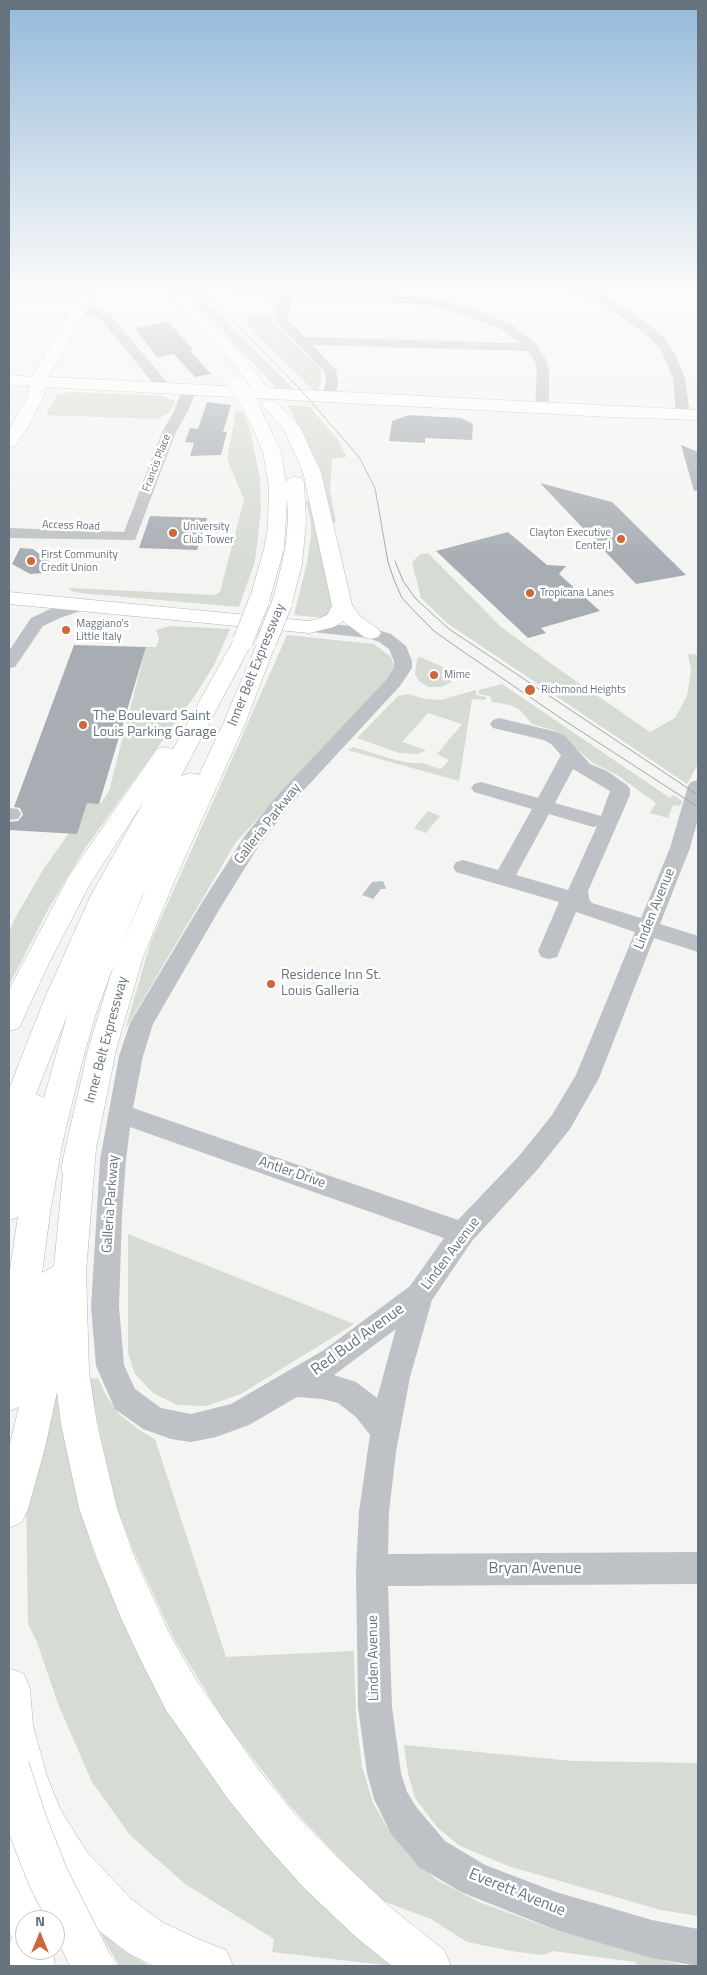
<!DOCTYPE html>
<html>
<head>
<meta charset="utf-8">
<style>
	body { margin:0 }
	#map { position:relative; width:707px; height:1975px; overflow:hidden; background:#f4f5f2; font-family:"Titillium Web",sans-serif }
	canvas { display:block }
	.frame { position:absolute; inset:0; border:10px solid #67737f; pointer-events:none }
	.north { position:absolute; left:15px; top:1910px; width:50px; height:50px; box-sizing:border-box; background:#fff; border:1px solid #c2c7cc; border-radius:50%; rotate:0deg; font-size:14px; font-weight:700; line-height:20px; text-align:center; color:#67737f }
	.north::after { content:''; display:block; margin:auto; width:18px; height:22px; background:#ce6739; clip-path:polygon(50% 0,100% 100%,50% 72%,0 100%) }
</style>
</head>
<body>
<div id="map">
<canvas width="707" height="1975"></canvas>
<div class="frame"></div>
<div class="north">N</div>
</div>
<script>
const c = document.querySelector('canvas').getContext('2d');
c.lineJoin = 'round';
function fill(path, color) { c.fillStyle = color; c.fill(path, 'evenodd'); }
const shape = rows => new Path2D(rows.map(r => 'M' + r).join(''));
function strokePath(path, color, width, dash) { c.strokeStyle = color; c.lineWidth = width; c.lineCap = dash ? 'butt' : 'round'; c.setLineDash(dash || []); c.stroke(path); }
function label(font, color, halo, rows, align = 'center') {
  c.font = font + ' "Titillium Web",sans-serif'; c.lineWidth = 5; c.setLineDash([]); c.textBaseline = 'middle'; c.strokeStyle = halo; c.fillStyle = color; for (const [text, x, y, turn = 0] of rows) {
    c.save(); c.translate(x, y); c.rotate((+turn || 0) * Math.PI / 180); c.textAlign = isNaN(turn) ? turn : align; if (halo) c.strokeText(text, 0, 0); c.fillText(text, 0, 0); c.restore();
  }
}
const green = shape([
	[28,286,37,297,43,299,9,298,9,287],
	[182,286,190,286,295,390,277,389],
	[272,313,274,321,285,334,320,368,322,377,318,391,313,390,242,319],
	[71,392,162,396,175,401,169,413,156,419,46,415,57,395],
	[288,405,310,407,338,440,346,455,346,457,332,459,330,489,336,522,332,523,317,465],
	[236,411,243,412,250,429,260,478,261,510,255,561,239,607,80,593,71,591,69,588,215,595,220,592,244,500,227,459],
	[306,501,312,501,334,608,324,618,294,615,307,563,311,535,311,524],
	[428,553,501,627,560,670,650,732,675,718,687,696,691,670,688,654,698,655,698,764,687,784,447,623,421,598,412,562,421,554],
	[170,626,230,629,214,665,196,694,86,847,50,906,9,985,9,933,14,920,43,870,69,833,87,803,101,803,109,791,146,647,156,647,159,639,156,630],
	[287,635,374,644,391,657,394,666,392,675,236,842,125,1030,151,941],
	[420,657,450,670,453,677,450,683,441,687,428,687,419,681,415,674,417,659],
	[502,684,670,798,673,795,682,801,680,806,673,805,668,818,650,813,656,803,617,775,593,763,556,731,532,724,519,709,510,705,492,702,490,696,479,694,479,690],
	[476,690,476,695,486,697,486,700,472,699,459,781,347,750,353,747,392,759,410,763,422,763,441,769,449,760,437,754,462,724,428,713,402,742,426,750,418,754,399,753,357,738,398,696,408,694,425,699,441,700],
	[428,811,440,816,426,833,414,828],
	[128,1234,354,1324,241,1394,206,1406,177,1405,153,1393,135,1374,128,1353],
	[56,1372,58,1405,75,1489,93,1551,125,1626,393,1966,272,1952,274,1939,185,1884,130,1835,92,1782,58,1704,37,1642,28,1624,26,1497],
	[98,1378,107,1397,119,1414,139,1430,155,1439,226,1657,354,1651,356,1716,362,1767,373,1803,390,1832,411,1858,437,1880,479,1902,555,1930,686,1966,638,1966,635,1962,553,1951,544,1955,517,1952,467,1942,431,1919,383,1901,356,1876,289,1805,226,1724,174,1639,134,1552,113,1497,89,1379],
	[404,1745,573,1761,698,1763,698,1916,661,1910,511,1867,460,1846,438,1828,415,1798,408,1773],
	[95,1923,120,1948,150,1966,119,1966]
]);
const water = shape([
	[383,881,386,889,381,889,373,899,362,895,372,882]
]);
const building = shape([
	[169,322,193,350,190,351,211,374,195,377,174,354,157,357,135,328],
	[207,402,231,405,223,432,227,432,221,455,190,456,194,443,185,442,190,428,198,429],
	[409,415,461,418,473,424,472,440,425,438,425,443,389,441,392,421],
	[681,445,698,452,698,490,694,491],
	[540,483,612,502,686,575,636,584],
	[150,516,207,518,197,550,139,548],
	[508,532,547,565,566,566,559,574,600,611,541,628,546,633,528,638,436,551],
	[20,548,33,549,49,561,44,573,30,574,12,564],
	[74,645,146,647,99,804,87,803,77,834,9,830,9,822,18,821,23,815,20,808,14,807]
]);
const minor = shape([
	[30,286,41,286,49,294,84,296,90,299,84,302,46,300,35,294,30,286],
	[284,286,296,286,294,291,387,295,433,299,476,310,511,324,536,344,546,360,549,371,549,409,542,413,535,409,537,371,534,360,528,351,312,345,336,370,338,382,335,398,333,401,323,401,321,398,326,382,324,371,275,320,276,308,280,297,243,295,237,292,243,289,283,290,284,286],
	[292,297,387,301,433,306,468,316,503,330,519,343,305,337,287,319,292,297],
	[562,286,579,286,589,290,587,286,598,286,606,297,651,326,664,338,674,352,685,378,690,415,688,418,678,418,676,415,673,378,662,352,656,344,643,332,598,301,562,286],
	[78,307,95,308,108,312,171,387,173,390,171,393,161,393,100,318,74,314,72,311,78,307],
	[189,387,196,391,187,413,176,432,135,540,9,538,9,528,124,532,162,432,173,413,182,391,189,387],
	[80,601,86,603,88,606,86,609,60,618,43,626,15,667,9,668,9,651,31,618,48,610,80,601],
	[309,622,371,628,391,634,406,646,412,661,412,668,400,686,290,805,258,847,219,910,153,1024,143,1056,133,1108,458,1220,519,1156,552,1115,576,1075,635,932,576,912,557,957,549,959,541,957,538,951,559,902,456,872,453,867,456,862,463,860,498,870,532,809,474,792,471,788,474,784,481,782,538,798,561,755,551,744,544,740,493,728,490,724,493,720,499,718,557,732,565,736,590,764,607,771,627,785,630,789,630,795,588,891,589,899,592,903,641,918,670,848,688,786,691,782,698,780,698,819,690,848,660,924,698,936,698,952,654,938,599,1078,570,1129,537,1170,472,1241,432,1300,410,1377,396,1452,389,1512,388,1554,698,1552,698,1584,388,1586,392,1707,401,1773,407,1792,417,1808,445,1841,485,1865,556,1892,652,1920,698,1929,698,1966,652,1958,556,1930,461,1892,419,1867,391,1834,374,1799,367,1773,358,1707,356,1570,359,1512,370,1435,356,1417,338,1403,322,1399,297,1397,249,1425,216,1437,191,1442,171,1439,143,1429,115,1409,96,1366,91,1307,100,1160,119,1056,130,1023,203,901,244,837,276,797,387,679,394,668,394,661,389,649,379,642,368,638,303,631,301,627,303,623,309,622],
	[573,769,610,791,601,816,555,803,573,769],
	[549,814,593,827,597,826,568,890,516,875,549,814],
	[130,1127,444,1238,410,1286,324,1350,231,1404,191,1414,161,1408,135,1389,124,1365,119,1307,122,1215,126,1160,130,1127],
	[396,1329,377,1398,356,1382,334,1375,396,1329],
	[9,808,18,809,21,814,18,819,9,820,9,808]
]);
const major = shape([
	[88,286,104,286,95,295,48,377,698,410,698,420,610,417,45,387,44,396,31,422,15,446,9,447,9,430,28,396,29,386,9,385,9,375,32,377,82,292,88,286],
	[9,592,309,621,316,623,319,627,316,631,309,633,9,604,9,592]
]);
const highway = shape([
	[162,286,177,286,242,356,267,387,265,390,253,390,232,362,162,286],
	[250,399,256,401,258,404,281,452,286,482,289,478,295,477,301,478,304,482,306,521,302,564,292,603,289,607,282,609,275,607,272,603,282,564,286,542,288,521,287,497,284,549,269,601,266,605,259,607,252,605,249,601,264,549,268,527,269,486,263,452,242,404,244,401,250,399],
	[270,400,276,402,300,427,321,472,352,605,360,616,378,629,381,633,378,637,371,639,364,637,343,621,334,627,309,633,302,631,299,627,302,623,320,618,327,615,332,606,303,472,284,429,262,405,264,402,270,400],
	[243,635,250,637,253,641,181,776,190,773,199,775,223,724,259,639,266,637,273,639,276,643,245,724,177,875,143,957,116,1050,96,1148,86,1272,89,1372,97,1424,117,1508,134,1556,170,1635,196,1680,258,1769,293,1812,337,1857,389,1906,444,1950,451,1966,392,1966,357,1938,305,1889,263,1842,228,1799,166,1710,142,1663,121,1618,97,1559,79,1508,61,1424,57,1392,45,1448,28,1509,22,1522,9,1528,9,1448,19,1407,9,1411,9,1276,18,1217,9,1220,9,1089,44,1000,91,895,144,801,90,884,49,963,19,1028,9,1031,9,990,69,876,157,749,165,747,173,749,233,641,236,637,243,635],
	[145,890,120,949,142,896,145,890],
	[88,963,67,1016,44,1098,36,1094,88,963],
	[114,964,88,1050,61,1168,63,1174,54,1266,42,1273,50,1213,62,1145,81,1066,95,1016,114,964],
	[9,1668,24,1674,30,1689,33,1726,47,1776,60,1809,87,1852,131,1899,162,1922,200,1940,226,1950,233,1966,154,1966,130,1954,99,1931,55,1884,41,1859,49,1920,25,1920,25,1950,53,1950,55,1966,9,1966,9,1946,12,1937,9,1933,9,1804,14,1801,9,1787,9,1668]
]);
const tram = shape([
	[198,286,300,389,359,457,375,488,388,562,394,580,402,598,417,614,434,631,458,648,562,719,698,807],
	[395,561,403,581,416,599,449,629,698,795]
]);
const highwayBridgeFar2 = shape([
	[238,386,250,404]
]);
const highwayBridgeFar1 = shape([
	[243,641,259,601],
	[266,643,282,603]
]);
const highwayBridge = shape([
	[9,1768,26,1821,48,1877,93,1966]
]);
const markers = [
	[173,533,5,"#ce6739"],
	[621,539,5,"#ce6739"],
	[31,561,5,"#ce6739"],
	[530,593,5,"#ce6739"],
	[66,630,5,"#ce6739"],
	[434,675,5,"#ce6739"],
	[530,690,6,"#ce6739"],
	[83,725,5,"#ce6739"],
	[271,984,5,"#ce6739"]
];
const farStreetnames = [
	["Francis Place",157,463,-69],
	["Access Road",71,526,2]
];
const farPoinames = [
	["University",183,527],
	["Club Tower",183,540],
	["Clayton Executive",611,533,"right"],
	["Center I",611,546,"right"],
	["First Community",41,555],
	["Credit Union",41,568],
	["Tropicana Lanes",540,593],
	["Maggiano's",76,624],
	["Little Italy",76,637],
	["Mime",444,675],
	["Richmond Heights",541,690]
];
const streetNames = [
	["Inner Belt Expressway",257,665,-68],
	["Galleria Parkway",268,824,-52],
	["Linden Avenue",655,909,-68],
	["Inner Belt Expressway",107,1040,-75],
	["Antler Drive",292,1173,19],
	["Galleria Parkway",111,1204,-86],
	["Linden Avenue",451,1254,-53],
	["Linden Avenue",374,1658,-91]
];
const poiNames = [
	["The Boulevard Saint",93,717],
	["Louis Parking Garage",93,733],
	["Residence Inn St.",281,976],
	["Louis Galleria",281,992]
];
const nearStreetnames = [
	["Red Bud Avenue",358,1340,-36],
	["Bryan Avenue",535,1569],
	["Everett Avenue",517,1893,22]
];
fill(green, '#d6dbd3');
fill(water, '#b9c2c6');
fill(building, '#a7adb3');
strokePath(major, '#b2b5b9', 1);
strokePath(highway, '#b3b6b9', 1);
fill(minor, '#bec1c5');
fill(major, '#fff');
fill(highway, '#fff');
strokePath(tram, '#a2a6ab', 1);
strokePath(highwayBridgeFar2, '#b3b6b9', 16, []);
strokePath(highwayBridgeFar1, '#b3b6b9', 21, []);
strokePath(highwayBridge, '#b3b6b9', 42, []);
strokePath(highwayBridgeFar2, '#fff', 16);
strokePath(highwayBridgeFar1, '#fff', 20);
strokePath(highwayBridge, '#fff', 41);
const sky = c.createLinearGradient(0, 0, 0, 563);
sky.addColorStop(0, '#95bada');
sky.addColorStop(0.51, '#fafaf9');
sky.addColorStop(1, '#fafaf900');
c.fillStyle = sky;
c.fillRect(0, 0, 707, 563);
for (const [x, y, r, color] of markers) { const dot = new Path2D(); dot.arc(x, y, r, 0, 2 * Math.PI); c.fillStyle = color; c.fill(dot); strokePath(dot, '#fff', 2); }
label('11px', '#67737f', '#fff', farStreetnames);
label('11px', '#67737f', '#fff', farPoinames, 'left');
label('14px', '#67737f', '#fff', streetNames);
label('14px', '#67737f', '#fff', poiNames, 'left');
label('16px', '#67737f', '#fff', nearStreetnames);
</script>
</body>
</html>
